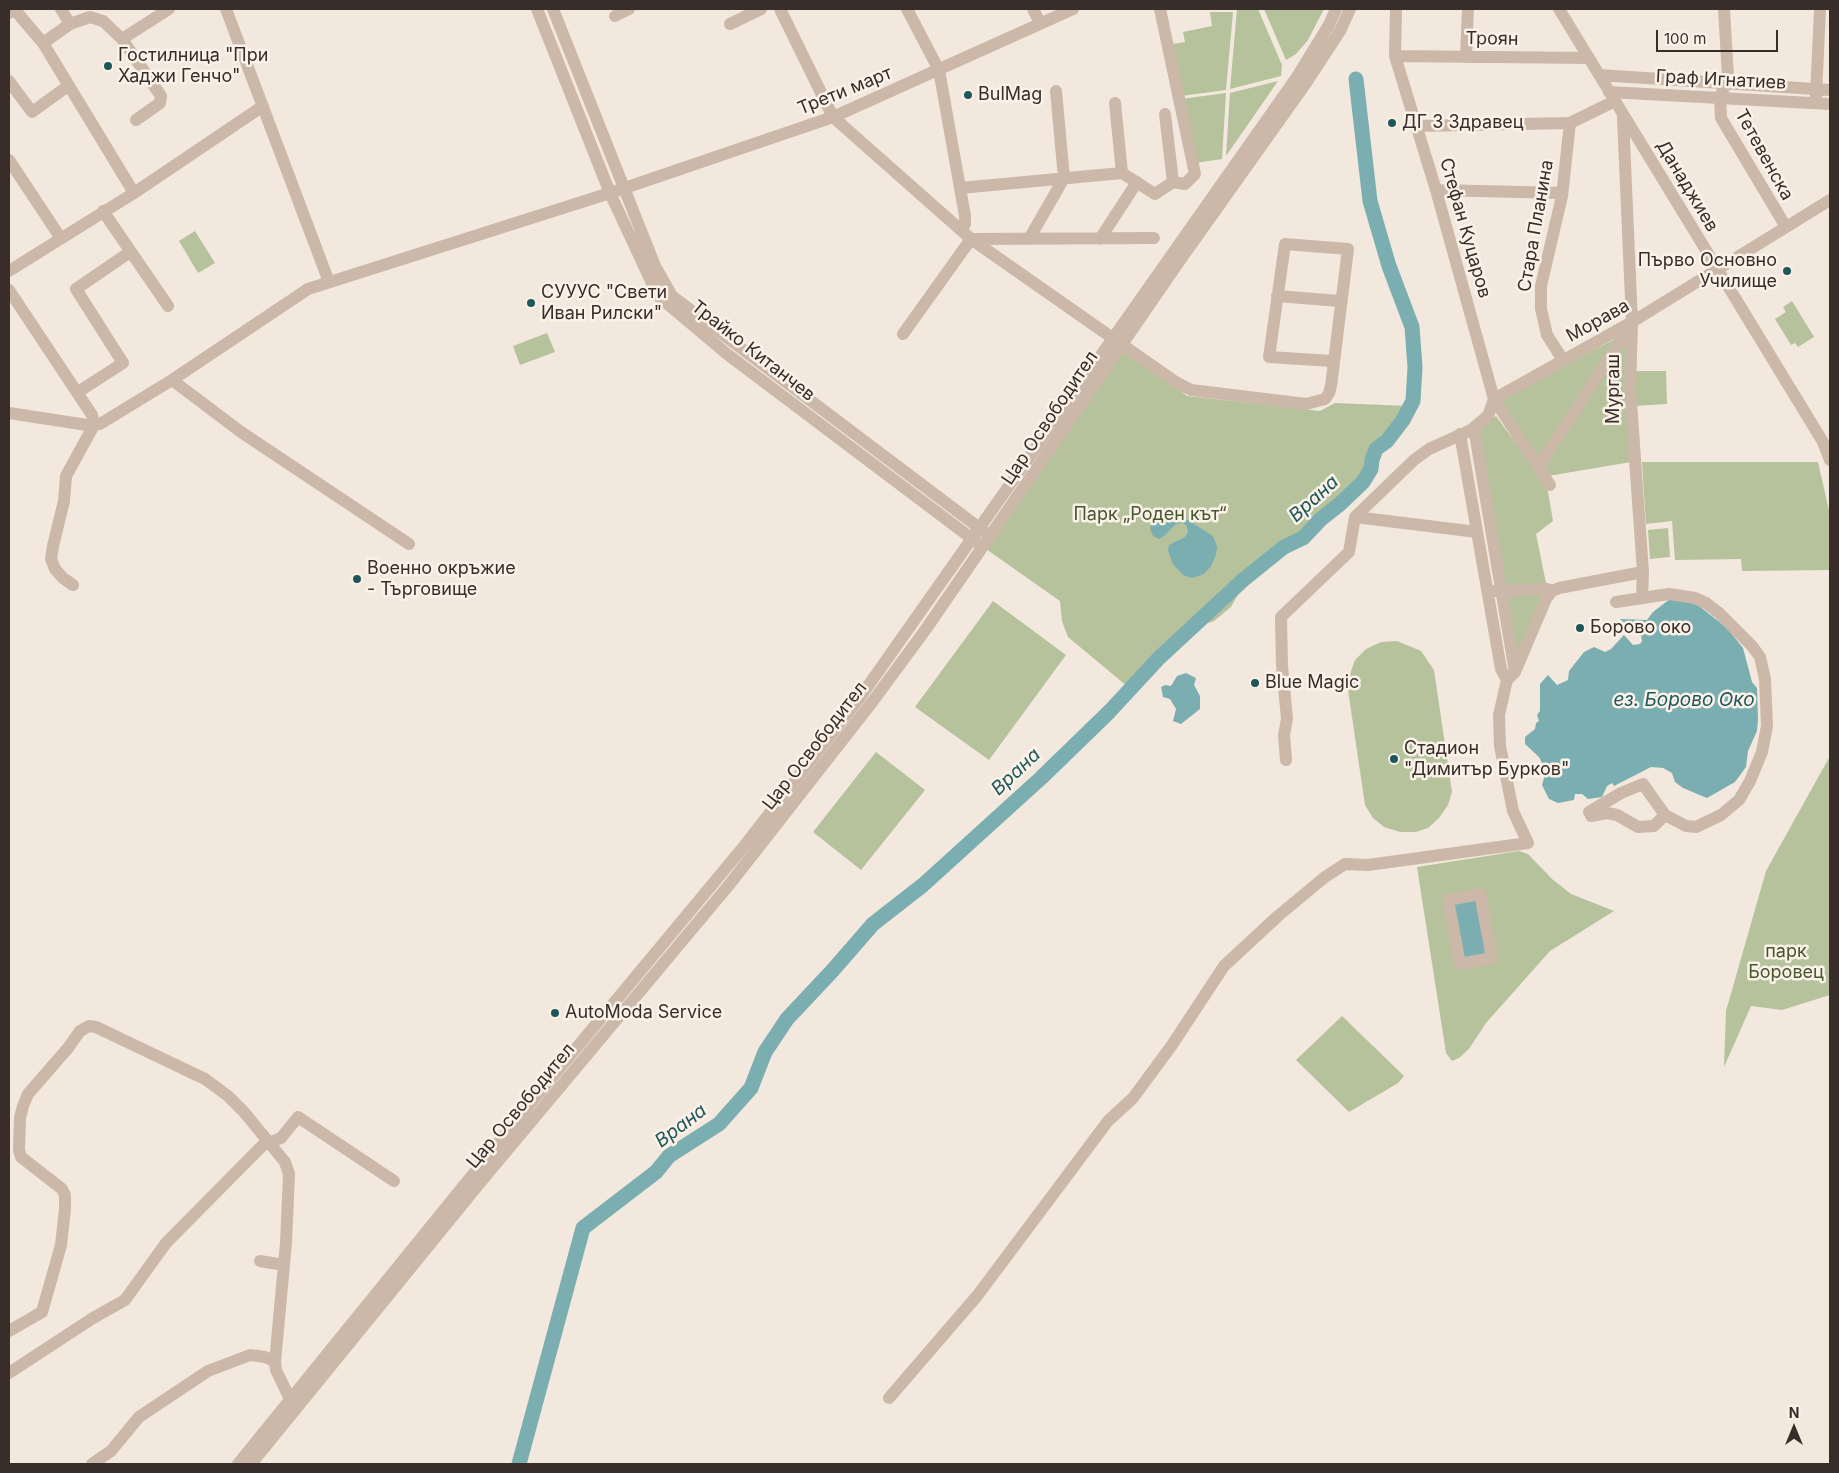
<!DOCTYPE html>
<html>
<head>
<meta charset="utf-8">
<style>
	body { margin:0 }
	#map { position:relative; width:1839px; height:1473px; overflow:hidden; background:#f2e8dd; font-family:Inter,sans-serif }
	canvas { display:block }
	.frame { position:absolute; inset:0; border:10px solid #382d29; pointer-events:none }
	.north { position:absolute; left:1769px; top:1403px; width:50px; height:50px; -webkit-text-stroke:4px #faf2e9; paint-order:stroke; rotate:0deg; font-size:14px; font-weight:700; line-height:20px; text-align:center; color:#382d29 }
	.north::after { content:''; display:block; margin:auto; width:18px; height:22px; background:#382d29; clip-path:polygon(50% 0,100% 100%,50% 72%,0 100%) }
	.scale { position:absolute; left:1656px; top:30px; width:122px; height:22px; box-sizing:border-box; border:2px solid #382d29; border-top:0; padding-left:6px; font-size:15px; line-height:18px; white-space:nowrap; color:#382d29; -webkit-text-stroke:4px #faf2e9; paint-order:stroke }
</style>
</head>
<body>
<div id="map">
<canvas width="1839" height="1473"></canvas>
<div class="frame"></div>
<div class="north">N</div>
<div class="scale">100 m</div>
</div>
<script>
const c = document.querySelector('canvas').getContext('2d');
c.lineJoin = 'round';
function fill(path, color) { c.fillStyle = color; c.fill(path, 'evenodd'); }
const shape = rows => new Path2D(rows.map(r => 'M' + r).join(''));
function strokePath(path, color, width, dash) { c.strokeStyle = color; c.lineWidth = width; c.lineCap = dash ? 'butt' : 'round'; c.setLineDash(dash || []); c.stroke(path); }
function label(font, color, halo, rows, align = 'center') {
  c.font = font + ' Inter,sans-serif'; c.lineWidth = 5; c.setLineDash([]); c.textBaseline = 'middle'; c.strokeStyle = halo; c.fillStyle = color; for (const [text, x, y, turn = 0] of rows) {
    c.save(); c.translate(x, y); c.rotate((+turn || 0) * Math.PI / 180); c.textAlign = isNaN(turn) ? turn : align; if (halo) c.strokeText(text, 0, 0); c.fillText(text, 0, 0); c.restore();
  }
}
const green = shape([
	[1237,9,1258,9,1282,65,1281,76,1230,89],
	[1264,9,1324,9,1308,40,1296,54,1286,60],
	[1210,12,1233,12,1226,90,1181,96,1173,44,1185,42,1183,32,1212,26],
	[1278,81,1226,156,1230,93],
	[1226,93,1222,159,1195,163,1181,99],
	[195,231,215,263,198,273,179,241],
	[1792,301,1814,337,1798,347,1795,343,1791,345,1775,319,1786,312,1783,307],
	[547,333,555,352,520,365,513,346],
	[1627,334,1631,462,1548,476,1542,467],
	[1617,338,1538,461,1500,399],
	[1123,347,1187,396,1320,411,1335,403,1409,406,1357,484,1335,509,1300,536,1266,555,1241,589,1231,607,1214,621,1196,627,1128,687,1068,637,1062,621,1060,601,986,549],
	[1634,371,1666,371,1667,404,1633,406],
	[1496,416,1547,486,1553,521,1536,534,1546,583,1530,627,1515,656,1477,434,1489,420],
	[1642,462,1818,462,1830,515,1830,570,1742,571,1741,559,1675,560,1672,521,1646,524],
	[1668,528,1670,557,1650,559,1648,530],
	[993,601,1066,655,989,760,915,707],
	[1397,641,1421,651,1434,670,1452,792,1448,805,1439,818,1428,828,1416,832,1400,832,1384,827,1373,818,1365,805,1347,683,1355,660,1366,649,1381,642],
	[876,752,925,790,861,870,813,832],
	[1830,756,1830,995,1782,1010,1751,1006,1724,1067,1726,1011,1766,871],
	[1519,851,1528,854,1552,879,1571,894,1614,911,1550,951,1486,1023,1469,1049,1459,1058,1452,1061,1446,1053,1417,867],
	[1342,1016,1404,1076,1398,1083,1349,1112,1296,1060]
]);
const water = shape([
	[1163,509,1172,510,1213,536,1217,547,1216,555,1211,566,1204,574,1192,578,1183,575,1173,564,1168,551,1169,545,1185,537,1188,533,1187,526,1182,523,1176,524,1164,536,1159,539,1153,536,1150,528,1154,515],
	[1670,599,1694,602,1727,628,1743,648,1752,682,1757,688,1758,720,1757,731,1748,751,1746,767,1735,782,1707,798,1683,788,1675,782,1672,773,1663,768,1651,767,1614,786,1612,783,1607,786,1602,797,1588,799,1582,794,1575,794,1574,800,1558,803,1549,799,1542,785,1546,771,1539,757,1525,744,1525,737,1535,729,1536,723,1539,721,1537,715,1540,711,1540,684,1548,675,1557,685,1568,680,1569,671,1584,652,1594,647,1605,652,1611,649,1624,635,1633,645,1640,644,1642,641,1641,635,1635,633,1620,619,1647,620,1653,612],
	[1186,673,1196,678,1194,685,1200,696,1200,709,1181,724,1173,721,1176,709,1170,699,1163,697,1161,687,1165,685,1171,686,1177,676],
	[1479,896,1491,957,1461,963,1450,901]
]);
const river = shape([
	[519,1464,583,1228,656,1172,669,1156,719,1124,751,1088,765,1052,787,1019,833,970,873,924,923,885,1041,778,1109,712,1159,658,1243,580,1284,547,1303,538,1321,519,1340,504,1363,482,1371,469,1372,460,1376,449,1387,441,1403,420,1413,401,1415,367,1412,327,1389,266,1370,201,1356,79]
]);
const minor = shape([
	[61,9,70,24],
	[226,9,329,282],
	[537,9,610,193,658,296,727,354,979,544],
	[553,9,655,266,672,296,986,533],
	[780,9,833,117,971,239,1174,381,1191,390,1306,404,1325,399,1329,393,1331,386,1348,249,1285,244,1269,357,1332,361],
	[907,9,939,70,965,216,965,224,961,229],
	[1033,9,1040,23],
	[1396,9,1395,56,1436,190,1494,399,1550,485],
	[1559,9,1823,442,1830,460],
	[1724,9,1728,77,1720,98,1721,118,1786,227],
	[9,13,15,10,43,43,134,193],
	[615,16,629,9],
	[730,24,761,9],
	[122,39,169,9],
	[43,43,70,24,90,17,103,21,122,39,161,96,160,103,136,120],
	[1395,56,1589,58],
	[1466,57,1468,9],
	[1599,75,1830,90],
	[9,81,32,112,68,86],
	[1609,92,1830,104],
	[1816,96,1820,9],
	[1115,103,1122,173],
	[1165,114,1173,182],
	[1623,118,1632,322,1630,388,1643,572],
	[1417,126,1570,123,1615,101],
	[9,160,60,237],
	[960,188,1122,173,1155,194,1173,182,1185,184,1195,174,1160,9],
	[1436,190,1562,193],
	[103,211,168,306],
	[1029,239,1064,178,1056,91],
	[1100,239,1137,182],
	[9,271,134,193,263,106],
	[9,290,92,415,94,425,66,476,64,501,53,546,51,559,55,569,63,578,73,585],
	[1277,296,1340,301],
	[903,334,971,239,1154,238],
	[1563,360,1547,335,1541,309,1541,286,1562,196,1570,123],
	[172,380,241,432,409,544],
	[78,392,123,363,76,289,130,252],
	[1494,399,1632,322,1830,200],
	[9,413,87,425,100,424,172,380,308,289,610,193,833,117,1073,9],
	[1474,428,1515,672],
	[1460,434,1501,669,1507,680],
	[1538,468,1631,324],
	[1355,517,1477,532],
	[1491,591,1547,589,1552,591],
	[1286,760,1284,735,1287,719,1282,665,1281,617,1349,552,1355,517,1414,460,1429,449,1471,430,1488,416,1494,399],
	[1589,812,1621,793,1643,784,1665,815,1686,826,1696,827,1721,815,1739,800,1750,781,1762,752,1767,726,1765,679,1760,657,1752,646,1719,613,1706,603,1695,598,1669,594,1616,602],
	[1591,816,1607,813,1617,815,1638,827,1654,826,1665,815],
	[1480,894,1492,958,1460,964,1448,900,1480,894],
	[260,1261,284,1265],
	[9,1331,42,1312,61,1245,65,1209,65,1195,62,1189,21,1157,19,1150,20,1118,23,1106,28,1094,68,1048,80,1031,89,1026,96,1027,205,1079,228,1096,244,1112,285,1162,289,1174,286,1243,275,1362,276,1370,290,1399],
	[9,1373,93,1318,125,1300,166,1243,263,1145,281,1138,298,1117,394,1181],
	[889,1398,977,1296,1108,1121,1133,1098,1172,1045,1224,966,1278,916,1325,877,1345,864,1368,865,1528,843,1513,811,1500,746,1499,715,1507,680,1515,672,1546,599,1552,591,1559,588,1643,572,1642,597],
	[92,1464,111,1451,139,1417,208,1371,250,1355,265,1357,275,1362],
	[238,1464,534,1099,745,845,861,696,1297,77,1329,25,1336,9],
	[251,1464,479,1184,729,885,873,701,926,629,1178,263,1306,83,1340,31,1350,9]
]);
const markers = [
	[108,66,5,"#1e5659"],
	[968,95,5,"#1e5659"],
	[1392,123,5,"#1e5659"],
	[1787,271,5,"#1e5659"],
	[531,303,5,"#1e5659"],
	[357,579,5,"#1e5659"],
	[1580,628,5,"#1e5659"],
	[1255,683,5,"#1e5659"],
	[1394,759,5,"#1e5659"],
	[555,1013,5,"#1e5659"]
];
const streetNames = [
	["Троян",1492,39,1],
	["Граф Игнатиев",1721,80,3],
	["Трети март",845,91,-22],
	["Тетевенска",1764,155,61],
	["Данаджиев",1687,186,59],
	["Стара Планина",1536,226,-80],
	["Стефан Куцаров",1465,228,74],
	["Морава",1598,321,-29],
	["Трайко Китанчев",753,351,38],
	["Мургаш",1614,389,-90],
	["Цар Освободител",1050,418,-56],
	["Цар Освободител",815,746,-52],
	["Цар Освободител",521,1106,-50]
];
const poiNames = [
	["Гостилница \"При",118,56],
	["Хаджи Генчо\"",118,77],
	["BulMag",978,95],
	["ДГ 3 Здравец",1402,123],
	["Първо Основно",1777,261,"right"],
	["Училище",1777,282,"right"],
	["СУУУС \"Свети",541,293],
	["Иван Рилски\"",541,314],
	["Военно окръжие",367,569],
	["- Търговище",367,590],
	["Борово око",1590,628],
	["Blue Magic",1265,683],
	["Стадион",1404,749],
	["\"Димитър Бурков\"",1404,770],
	["AutoModa Service",565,1013]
];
const parkNames = [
	["Парк „Роден кът“",1150,515],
	["парк",1786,952],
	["Боровец",1786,973]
];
const waterNames = [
	["Врана",1314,499,-42],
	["ез. Борово Око",1684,700],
	["Врана",1016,772,-43],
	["Врана",681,1126,-37]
];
fill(green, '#b5c29c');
fill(water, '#7baeb0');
strokePath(river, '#7baeb0', 15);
strokePath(minor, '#cbb8a8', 12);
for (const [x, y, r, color] of markers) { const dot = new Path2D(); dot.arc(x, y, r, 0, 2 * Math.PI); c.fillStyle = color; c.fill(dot); strokePath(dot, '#faf2e9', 2); }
label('18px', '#382d29', '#faf2e9', streetNames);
label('18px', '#382d29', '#faf2e9', poiNames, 'left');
label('18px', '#47562c', '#faf2e9', parkNames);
label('italic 19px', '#1e5659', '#faf2e9', waterNames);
</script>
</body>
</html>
